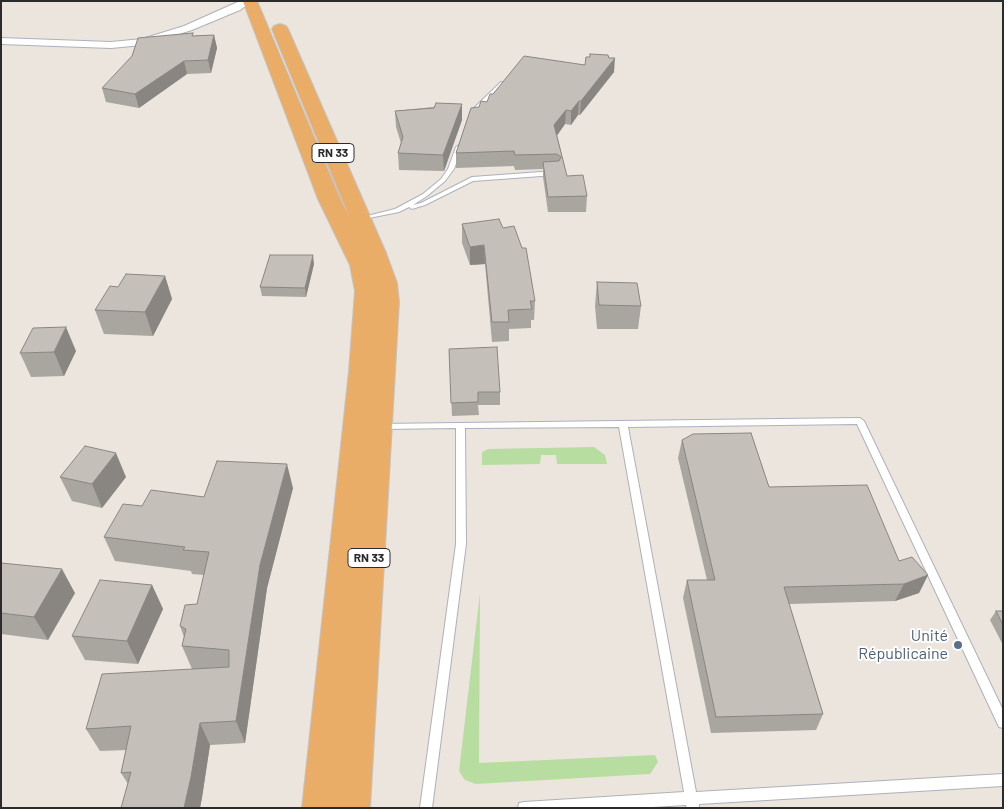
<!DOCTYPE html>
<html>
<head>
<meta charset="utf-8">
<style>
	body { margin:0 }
	#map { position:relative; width:1004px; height:809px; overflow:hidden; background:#ebe5de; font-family:Barlow,sans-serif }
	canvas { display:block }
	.frame { position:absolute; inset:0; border:2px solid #2b2b2b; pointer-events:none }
</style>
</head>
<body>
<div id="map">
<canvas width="1004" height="809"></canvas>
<div class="frame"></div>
</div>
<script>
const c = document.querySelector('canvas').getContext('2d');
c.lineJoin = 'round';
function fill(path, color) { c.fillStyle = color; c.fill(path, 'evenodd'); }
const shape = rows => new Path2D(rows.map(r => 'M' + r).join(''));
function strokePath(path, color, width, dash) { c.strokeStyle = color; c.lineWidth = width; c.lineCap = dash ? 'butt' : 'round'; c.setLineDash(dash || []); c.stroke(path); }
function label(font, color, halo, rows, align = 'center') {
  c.font = font + ' Barlow,sans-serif'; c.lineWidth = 4; c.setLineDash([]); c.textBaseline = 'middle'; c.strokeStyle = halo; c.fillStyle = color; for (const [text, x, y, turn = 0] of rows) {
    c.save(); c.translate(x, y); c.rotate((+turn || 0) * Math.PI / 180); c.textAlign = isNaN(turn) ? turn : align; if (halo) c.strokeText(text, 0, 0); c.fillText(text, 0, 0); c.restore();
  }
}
const green = shape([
	[594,447,605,455,607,464,557,464,556,455,541,455,540,464,482,465,482,452,488,449],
	[480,593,479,763,655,755,658,762,650,774,476,784,465,780,459,771]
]);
const service = shape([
	[501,82,506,83,479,109,475,109,475,107,501,82],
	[459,145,462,147,454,169,445,181,427,196,413,205,421,203,472,177,555,171,558,173,555,175,473,181,425,205,412,209,409,207,399,212,359,220,359,218,395,209,423,194,441,179,448,169,456,147,459,145],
	[860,418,864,421,1003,710,1003,728,999,727,857,424,628,427,696,792,1003,774,1003,786,699,804,699,808,687,808,686,805,636,808,518,808,519,803,524,802,684,792,619,427,465,428,466,544,432,808,420,808,456,544,456,428,382,429,378,426,379,424,860,418]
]);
const minor = shape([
	[240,1,252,1,240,10,192,30,143,45,111,48,1,44,1,38,111,42,142,39,184,26,240,1]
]);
const trunk = shape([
	[243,1,257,1,340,199,350,218,272,29,274,26,280,24,286,26,288,29,386,253,397,283,399,302,370,808,302,808,349,371,355,291,350,265,318,199,243,1]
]);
const wall = shape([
	[214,35,217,48,211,73,187,74,139,108,106,102,102,88,193,36],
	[609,58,614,72,580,115,578,115,571,125,565,124,557,135,567,176,587,196,586,212,548,212,543,177,543,169,515,170,514,166,456,168,456,153,479,107,487,102,493,94],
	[462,104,462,120,444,171,399,170,398,153,401,143,396,127,395,111],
	[462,224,535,301,534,320,531,320,531,328,509,329,509,341,492,342,485,264,470,265,462,243],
	[314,264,306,297,262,296,260,287],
	[165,276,172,299,153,336,104,334,95,310,118,287],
	[597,282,641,306,638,329,597,329,595,306],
	[449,349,500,392,500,405,478,405,479,415,452,416],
	[76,351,64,376,31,377,20,353],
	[682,440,769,487,899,561,928,575,919,593,895,601,789,604,823,714,816,730,711,733,683,598,687,580,707,580,678,458],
	[60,477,126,477,102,508,72,501],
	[293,488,267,588,245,743,210,745,200,808,121,808,128,784,121,773,126,750,100,751,86,729,192,669,182,646,184,637,180,626,197,604,204,575,192,574,191,571,115,561,104,537,142,506,204,497],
	[1,563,75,593,48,640,1,634],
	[152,585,163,609,138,664,85,660,72,636],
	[996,611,1003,611,1003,645,990,620]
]);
const shadedWall = shape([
	[214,35,217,48,211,73,208,60],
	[615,58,614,72,580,115,581,101],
	[184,61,187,74,139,108,135,94],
	[579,101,578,115,571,125,571,111],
	[462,104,462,120,444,171,443,155],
	[566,110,565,124,554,140,554,125],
	[484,245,485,264,470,265,470,247],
	[313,255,314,264,306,297,305,288],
	[165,276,172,299,153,336,145,312],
	[66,327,76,351,64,376,54,352],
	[116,453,126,477,102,508,92,484],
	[287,464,293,488,267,588,245,743,236,721,260,565],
	[62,569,75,593,48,640,34,617],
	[928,575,919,593,895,601,904,584],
	[152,585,163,609,138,664,127,641],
	[200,723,210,745,202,798,200,808,184,808]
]);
const building = shape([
	[193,33,192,36,214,35,208,60,184,61,135,94,102,88,132,56,138,38,193,33],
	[590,54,608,55,609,58,615,58,581,101,579,101,571,111,566,110,554,125,567,176,583,175,587,196,548,197,543,162,559,161,561,157,557,154,515,155,514,151,456,153,471,108,479,107,481,101,487,102,490,94,493,94,524,56,585,65,586,57,590,57,590,54],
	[436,103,462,104,443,155,398,153,403,137,395,111,434,108,436,103],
	[499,219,503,228,514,226,522,248,526,248,535,301,530,301,532,309,508,310,509,322,492,322,484,245,470,247,462,224,499,219],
	[270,255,313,255,305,288,260,287,270,255],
	[126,274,165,276,145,312,95,310,110,286,118,287,126,274],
	[597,282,637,283,641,306,599,305,597,282],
	[66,327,54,352,20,353,33,328,66,327],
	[497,347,500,392,478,392,478,402,451,403,449,349,497,347],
	[751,433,769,487,867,485,899,561,912,557,928,575,904,584,784,587,823,714,716,717,687,580,715,580,682,440,693,434,751,433],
	[85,446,116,453,92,484,60,477,85,446],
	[217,461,287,464,260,565,236,721,200,723,191,777,184,808,121,808,131,772,121,773,131,726,86,729,102,674,229,667,229,650,182,646,186,629,180,626,185,605,197,604,209,552,183,550,185,547,104,537,123,504,142,506,151,490,204,497,217,461],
	[1,563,62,569,34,617,1,613,1,563],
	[100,580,152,585,127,641,72,636,100,580],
	[996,611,1003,611,1003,625,996,611]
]);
const markers = [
	[958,645,5,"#5c6f8a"]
];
const shields = [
	[333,153,42],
	[369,558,42]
];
const shieldNames = [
	["RN 33",333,153],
	["RN 33",369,558]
];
const nearServicenames = [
	["Unité",948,636],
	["Républicaine",948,654]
];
fill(green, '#b8dda0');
strokePath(service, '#aeb1ba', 2);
strokePath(minor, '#aeb1ba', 2);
strokePath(trunk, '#c4c4c4', 2);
fill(service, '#fff');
fill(minor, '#fff');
fill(trunk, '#eaad68');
fill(wall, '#a9a59f');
fill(shadedWall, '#898682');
fill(building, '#c4c0b9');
strokePath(building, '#898682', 1);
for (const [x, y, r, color] of markers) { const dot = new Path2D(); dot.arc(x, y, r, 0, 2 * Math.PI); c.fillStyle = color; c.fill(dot); strokePath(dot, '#fff', 2); }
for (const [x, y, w] of shields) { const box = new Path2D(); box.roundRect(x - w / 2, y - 9.5, w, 19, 4); c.fillStyle = '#fff'; c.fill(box); strokePath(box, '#2b2b2b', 1); }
label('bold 12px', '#2b2b2b', null, shieldNames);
label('16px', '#4e5e75', '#fff', nearServicenames, 'right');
</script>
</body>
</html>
